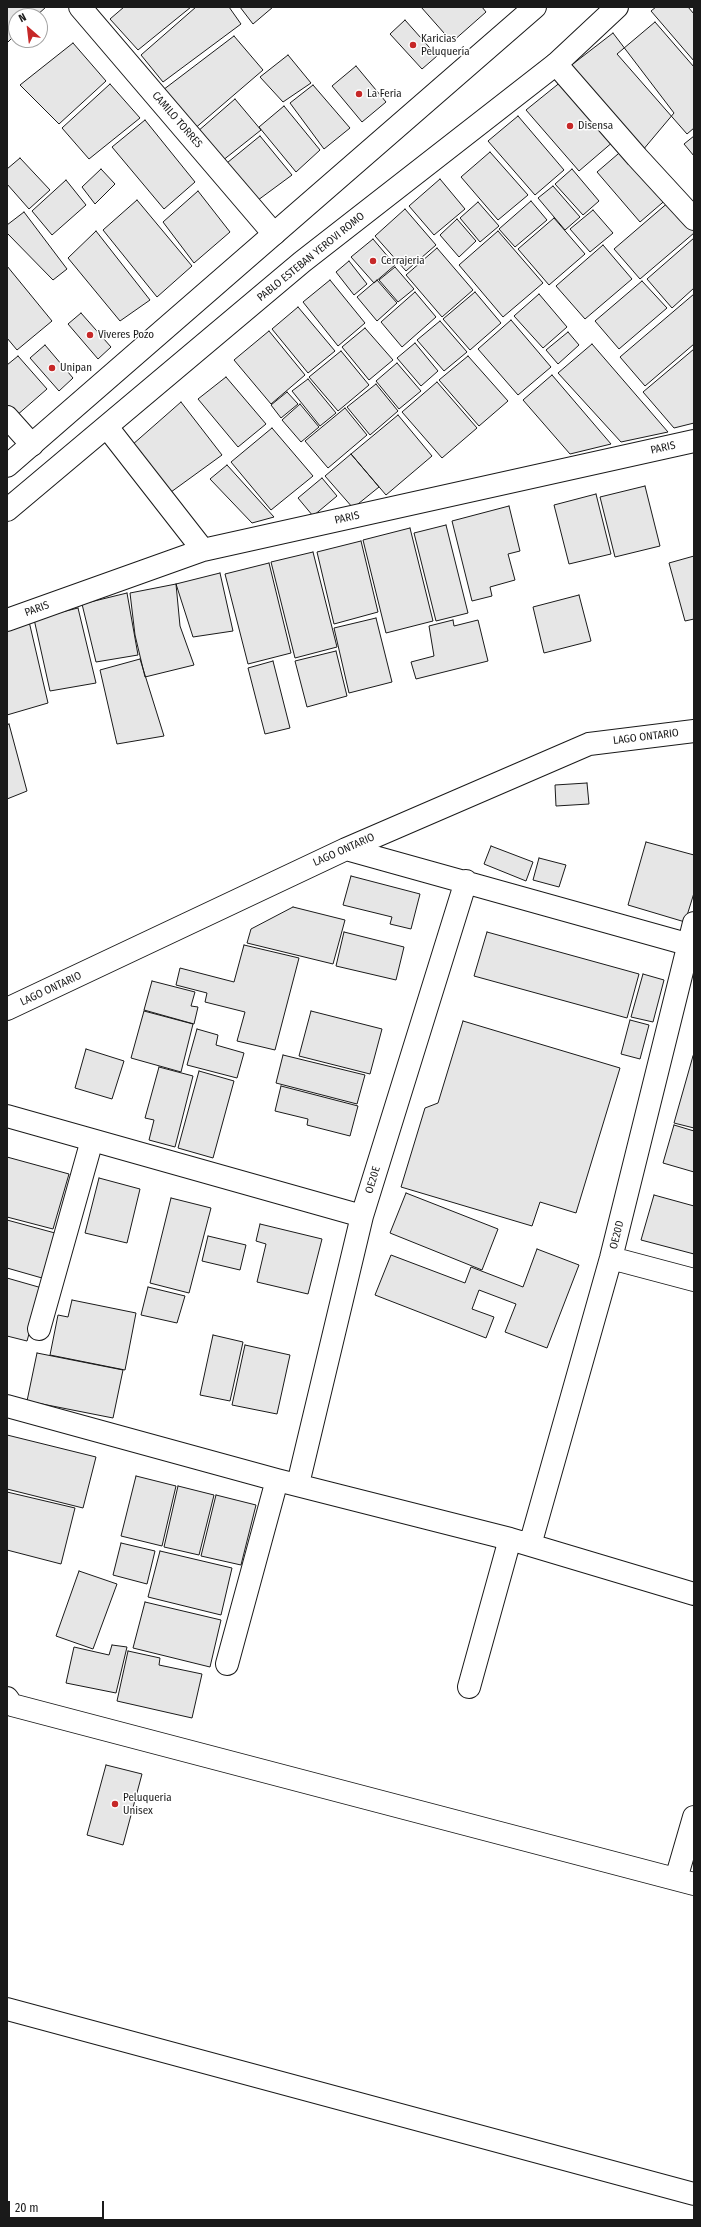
<!DOCTYPE html>
<html>
<head>
<meta charset="utf-8">
<style>
	body { margin:0 }
	#map { position:relative; width:701px; height:2227px; overflow:hidden; background:#fff; font-family:"Fira Sans Condensed",sans-serif }
	canvas { display:block }
	.frame { position:absolute; inset:0; border:8px solid #1a1a1a; pointer-events:none }
	.north { position:absolute; left:8px; top:8px; width:40px; height:40px; box-sizing:border-box; background:#fff; border:1px solid #a3a3a3; border-radius:50%; rotate:332deg; font-size:11px; font-weight:700; line-height:16px; text-align:center; color:#1a1a1a }
	.north::after { content:''; display:block; margin:auto; width:14px; height:18px; background:#c62828; clip-path:polygon(50% 0,100% 100%,50% 72%,0 100%) }
	.scale { position:absolute; left:8px; top:2201px; width:96px; height:18px; box-sizing:border-box; border:2px solid #1a1a1a; border-top:0; padding-left:5px; font-size:12px; line-height:14px; white-space:nowrap; color:#1a1a1a; -webkit-text-stroke:3px #fff; paint-order:stroke }
</style>
</head>
<body>
<div id="map">
<canvas width="701" height="2227"></canvas>
<div class="frame"></div>
<div class="north">N</div>
<div class="scale">20 m</div>
</div>
<script>
const c = document.querySelector('canvas').getContext('2d');
c.lineJoin = 'round';
function fill(path, color) { c.fillStyle = color; c.fill(path, 'evenodd'); }
const shape = rows => new Path2D(rows.map(r => 'M' + r).join(''));
function strokePath(path, color, width, dash) { c.strokeStyle = color; c.lineWidth = width; c.lineCap = dash ? 'butt' : 'round'; c.setLineDash(dash || []); c.stroke(path); }
function label(font, color, halo, rows, align = 'center') {
  c.font = font + ' "Fira Sans Condensed",sans-serif'; c.lineWidth = 3; c.setLineDash([]); c.textBaseline = 'middle'; c.strokeStyle = halo; c.fillStyle = color; for (const [text, x, y, turn = 0] of rows) {
    c.save(); c.translate(x, y); c.rotate((+turn || 0) * Math.PI / 180); c.textAlign = isNaN(turn) ? turn : align; if (halo) c.strokeText(text, 0, 0); c.fillText(text, 0, 0); c.restore();
  }
}
const building = shape([
	[7,7,46,7,36,16,16,16,16,34,7,43,7,7],
	[124,7,191,7,138,50,110,19,124,7],
	[196,7,229,7,241,24,163,82,141,55,196,7],
	[240,7,273,7,253,24,240,7],
	[421,7,482,7,486,12,452,42,421,7],
	[656,7,688,7,694,14,694,61,651,11,656,7],
	[405,20,437,56,422,69,390,34,405,20],
	[655,22,694,67,694,128,687,134,617,54,655,22],
	[613,33,674,113,637,157,569,67,613,33],
	[234,36,263,70,193,130,159,93,234,36],
	[73,43,106,81,59,124,20,85,73,43],
	[288,55,311,83,283,102,260,77,288,55],
	[356,66,386,102,362,122,332,86,356,66],
	[562,81,614,141,579,171,526,110,562,81],
	[110,84,140,118,89,159,62,128,110,84],
	[313,85,350,128,324,149,290,103,313,85],
	[235,99,261,130,222,161,197,132,235,99],
	[284,106,320,150,296,172,259,127,284,106],
	[518,116,564,170,535,195,488,141,518,116],
	[145,120,195,182,164,209,112,147,145,120],
	[260,136,292,175,254,203,222,167,260,136],
	[694,136,694,156,684,144,694,136],
	[632,142,676,191,640,222,597,172,632,142],
	[490,152,528,195,498,220,461,177,490,152],
	[20,158,50,190,29,209,7,184,7,169,20,158],
	[101,169,115,184,95,204,82,187,101,169],
	[572,169,599,201,583,215,555,184,572,169],
	[440,179,465,209,434,235,409,206,440,179],
	[66,180,86,205,52,235,32,211,66,180],
	[553,186,580,217,565,230,538,198,553,186],
	[198,191,230,232,194,263,163,222,198,191],
	[677,195,694,216,694,233,640,279,614,249,677,195],
	[137,200,192,266,157,297,103,230,137,200],
	[531,201,547,220,515,247,499,229,531,201],
	[478,202,499,226,480,242,460,218,478,202],
	[405,209,436,245,406,271,375,236,405,209],
	[593,210,613,233,590,252,570,229,593,210],
	[24,212,67,269,53,280,7,233,7,225,24,212],
	[554,218,585,254,549,285,518,249,554,218],
	[457,219,476,241,459,257,440,235,457,219],
	[96,231,150,300,120,321,68,258,96,231],
	[498,231,543,283,503,317,459,265,498,231],
	[694,238,694,288,672,308,647,279,694,238],
	[373,239,395,265,374,283,351,257,373,239],
	[603,245,632,279,585,319,556,286,603,245],
	[437,248,473,290,442,317,406,275,437,248],
	[349,261,367,284,354,295,336,272,349,261],
	[7,266,52,321,17,350,7,338,7,266],
	[395,267,414,289,398,302,379,280,395,267],
	[330,280,365,323,338,346,303,302,330,280],
	[377,280,397,303,377,321,357,297,377,280],
	[642,281,667,308,619,349,595,321,642,281],
	[415,292,436,317,402,347,381,322,415,292],
	[475,292,501,323,470,350,443,319,475,292],
	[539,294,567,327,543,348,514,316,539,294],
	[694,294,694,344,645,386,620,357,694,294],
	[298,307,335,351,308,373,272,329,298,307],
	[81,313,111,347,98,359,68,324,81,313],
	[511,320,551,367,518,395,478,349,511,320],
	[440,321,467,352,444,371,417,340,440,321],
	[365,328,393,360,369,380,342,347,365,328],
	[269,331,305,375,271,404,234,360,269,331],
	[568,332,579,345,558,364,546,350,568,332],
	[415,343,438,371,421,386,397,358,415,343],
	[592,344,668,432,621,442,558,373,592,344],
	[45,345,73,378,59,391,30,358,45,345],
	[694,349,694,423,674,428,643,392,694,349],
	[341,351,369,385,338,411,309,377,341,351],
	[18,356,47,389,16,416,7,406,7,365,18,356],
	[468,356,508,401,479,426,439,380,468,356],
	[397,363,421,391,399,409,376,381,397,363],
	[552,375,611,444,570,454,523,400,552,375],
	[226,377,266,424,238,447,198,399,226,377],
	[308,379,336,413,320,426,292,391,308,379],
	[437,382,477,428,442,458,402,412,437,382],
	[376,384,398,411,370,435,347,407,376,384],
	[287,392,298,404,281,418,271,405,287,392],
	[181,402,222,455,171,492,132,445,181,402],
	[300,404,319,427,301,442,282,420,300,404],
	[345,408,367,435,328,468,305,441,345,408],
	[398,415,432,456,386,495,351,454,398,415],
	[272,428,313,476,271,510,231,462,272,428],
	[351,454,379,487,353,508,325,476,351,454],
	[227,465,274,517,252,523,210,479,227,465],
	[322,478,337,496,313,516,298,498,322,478],
	[645,486,660,546,615,557,600,497,645,486],
	[596,494,611,554,569,564,554,505,596,494],
	[509,506,520,551,508,554,515,580,490,587,492,596,472,601,452,521,509,506],
	[446,525,468,613,436,621,414,533,446,525],
	[410,528,433,621,386,633,363,540,410,528],
	[361,541,378,612,334,624,317,552,361,541],
	[313,552,337,647,295,658,271,562,313,552],
	[694,556,694,619,685,621,669,563,694,556],
	[269,563,291,653,248,664,225,574,269,563],
	[220,573,233,631,193,637,176,584,220,573],
	[176,584,180,626,194,665,145,677,135,635,130,593,176,584],
	[127,593,138,655,96,662,82,604,127,593],
	[579,595,591,641,544,653,533,607,579,595],
	[78,608,96,683,50,691,34,619,78,608],
	[28,617,48,703,7,715,7,630,28,617],
	[376,618,392,682,349,693,334,628,376,618],
	[453,620,454,626,478,620,488,661,416,679,411,662,434,656,429,626,453,620],
	[336,651,347,696,307,707,295,661,336,651],
	[140,659,164,736,117,744,100,670,140,659],
	[273,661,290,728,265,734,248,668,273,661],
	[9,724,27,791,7,799,7,725,9,724],
	[587,783,589,804,556,806,555,785,587,783],
	[646,842,694,855,694,893,685,922,628,905,646,842],
	[491,846,533,862,526,881,484,864,491,846],
	[539,858,566,865,559,887,533,880,539,858],
	[351,876,420,894,411,929,390,924,392,917,343,905,351,876],
	[293,907,345,920,333,964,247,943,251,929,293,907],
	[344,932,404,947,396,980,336,966,344,932],
	[487,932,639,974,627,1018,474,976,487,932],
	[244,945,299,958,275,1050,237,1041,245,1012,205,1002,207,993,176,985,180,968,234,982,244,945],
	[643,974,664,980,653,1022,631,1017,643,974],
	[152,981,195,992,191,1006,198,1007,194,1024,144,1010,152,981],
	[144,1011,193,1024,181,1072,131,1058,144,1011],
	[311,1011,382,1029,370,1074,299,1056,311,1011],
	[630,1020,649,1025,640,1059,621,1054,630,1020],
	[463,1021,620,1068,576,1213,540,1202,532,1226,401,1187,425,1108,438,1103,463,1021],
	[197,1029,218,1035,216,1045,244,1053,237,1078,187,1065,197,1029],
	[86,1049,124,1061,112,1099,75,1088,86,1049],
	[283,1055,365,1075,357,1104,276,1083,283,1055],
	[693,1056,694,1056,694,1128,674,1123,693,1056],
	[159,1067,193,1076,175,1147,149,1140,154,1120,145,1118,159,1067],
	[199,1071,234,1081,213,1158,178,1148,199,1071],
	[281,1086,358,1106,350,1136,307,1125,308,1119,275,1111,281,1086],
	[674,1125,694,1131,694,1172,663,1163,674,1125],
	[7,1157,69,1174,53,1229,7,1217,7,1157],
	[99,1178,140,1189,127,1243,85,1233,99,1178],
	[406,1193,498,1229,482,1270,390,1233,406,1193],
	[654,1195,694,1206,694,1254,641,1240,654,1195],
	[171,1198,211,1208,189,1293,150,1283,171,1198],
	[7,1220,55,1233,42,1278,7,1268,7,1220],
	[260,1224,322,1239,308,1294,257,1282,266,1244,256,1241,260,1224],
	[208,1236,246,1245,240,1270,202,1261,208,1236],
	[537,1249,579,1265,547,1348,505,1332,516,1304,479,1290,472,1309,494,1317,486,1338,375,1295,391,1255,465,1283,471,1267,523,1287,537,1249],
	[7,1278,42,1288,27,1341,7,1336,7,1278],
	[148,1287,185,1296,177,1323,141,1315,148,1287],
	[72,1300,136,1313,125,1370,50,1355,58,1315,68,1317,72,1300],
	[213,1335,243,1342,230,1401,200,1395,213,1335],
	[245,1345,290,1355,277,1414,232,1405,245,1345],
	[37,1353,123,1370,113,1418,27,1401,37,1353],
	[7,1435,96,1457,83,1508,7,1489,7,1435],
	[136,1476,176,1486,162,1546,121,1536,136,1476],
	[178,1486,214,1495,199,1555,164,1547,178,1486],
	[7,1492,75,1508,61,1564,7,1550,7,1492],
	[216,1495,256,1505,241,1565,201,1556,216,1495],
	[121,1543,155,1551,147,1584,113,1575,121,1543],
	[160,1551,232,1568,221,1615,148,1597,160,1551],
	[79,1571,117,1584,93,1649,56,1636,79,1571],
	[145,1602,221,1620,210,1667,133,1648,145,1602],
	[112,1645,127,1647,116,1693,66,1683,74,1647,109,1655,112,1645],
	[128,1651,160,1658,159,1665,202,1674,192,1718,117,1701,128,1651],
	[106,1765,142,1774,123,1845,87,1835,106,1765]
]);
const minor = shape([
	[80,7,274,234],
	[556,64,637,157,694,219],
	[7,417,32,445],
	[107,427,203,550],
	[7,620,203,550,694,441],
	[346,849,694,946],
	[7,1009,346,849,589,744,694,731],
	[7,1116,362,1216],
	[611,1258,694,1280],
	[39,1329,92,1140],
	[7,1406,277,1480,510,1539,694,1594],
	[298,1484,362,1216,466,881],
	[530,1545,611,1258,694,923],
	[227,1664,277,1480],
	[469,1687,510,1539],
	[7,1698,12,1705,694,1884],
	[676,1879,694,1817],
	[7,2009,694,2194]
]);
const secondary = shape([
	[7,466,535,7],
	[7,510,302,262,556,64,617,7]
]);
const markers = [
	[413,45,4,"#c62828"],
	[359,94,4,"#c62828"],
	[570,126,4,"#c62828"],
	[373,261,4,"#c62828"],
	[90,335,4,"#c62828"],
	[52,368,4,"#c62828"],
	[115,1804,4,"#c62828"]
];
const poiNames = [
	["Karicias",421,39],
	["Peluquería",421,52],
	["La Feria",367,94],
	["Disensa",578,126],
	["Cerrajeria",381,261],
	["Viveres Pozo",98,335],
	["Unipan",60,368],
	["Peluqueria",123,1798],
	["Unisex",123,1811]
];
const streetNames = [
	["CAMILO TORRES",177,120,49],
	["PABLO ESTEBAN YEROVI ROMO",311,257,-39],
	["PARIS",663,448,-13],
	["PARIS",347,518,-13],
	["PARIS",37,609,-20],
	["LAGO ONTARIO",646,737,-7],
	["LAGO ONTARIO",344,850,-24],
	["LAGO ONTARIO",51,989,-25],
	["OE20E",373,1180,-73],
	["OE20D",617,1235,-76]
];
fill(building, '#e6e6e6');
strokePath(building, '#1a1a1a', 1);
strokePath(minor, '#1a1a1a', 24);
strokePath(secondary, '#1a1a1a', 24);
strokePath(minor, '#fff', 22);
strokePath(secondary, '#fff', 22);
for (const [x, y, r, color] of markers) { const dot = new Path2D(); dot.arc(x, y, r, 0, 2 * Math.PI); c.fillStyle = color; c.fill(dot); strokePath(dot, '#fff', 1.5); }
label('11px', '#1a1a1a', '#fff', poiNames, 'left');
label('11px', '#1a1a1a', '#fff', streetNames);
</script>
</body>
</html>
